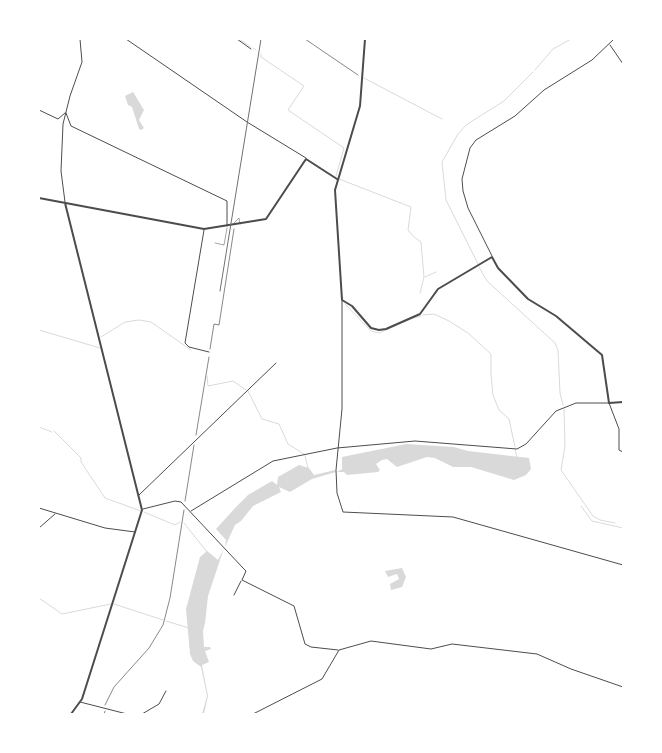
<!DOCTYPE html>
<html>
<head>
<meta charset="utf-8">
<style>
	body { margin:0 }
	#map { position:relative; width:662px; height:753px; overflow:hidden; background:#fff; font-family:Karla,sans-serif }
	canvas { display:block }
	.frame { position:absolute; inset:0; border:40px solid #fff; pointer-events:none }
</style>
</head>
<body>
<div id="map">
<canvas width="662" height="753"></canvas>
<div class="frame"></div>
</div>
<script>
const c = document.querySelector('canvas').getContext('2d');
c.lineJoin = 'round';
function fill(path, color) { c.fillStyle = color; c.fill(path, 'evenodd'); }
const shape = rows => new Path2D(rows.map(r => 'M' + r).join(''));
function strokePath(path, color, width, dash) { c.strokeStyle = color; c.lineWidth = width; c.lineCap = dash ? 'butt' : 'round'; c.setLineDash(dash || []); c.stroke(path); }
const water = shape([
	[133,92,144,110,139,120,144,128,141,130,139,129,132,107,128,105,125,96],
	[406,444,454,447,468,451,529,458,531,469,526,475,514,480,471,467,453,467,435,458,427,457,397,467,387,459,382,460,376,464,380,470,378,472,347,475,344,472,337,472,342,469,342,457],
	[299,465,309,468,314,475,335,470,336,472,312,479,290,492,279,487,281,492,253,506,241,521,235,525,225,547,226,540,216,529,236,507,248,495,272,481,277,485,278,477],
	[224,548,208,596,205,623,203,631,204,647,210,647,211,649,205,651,209,662,202,665,208,696,204,714,202,714,207,696,201,667,193,661,190,654,186,609,200,557,207,551,218,560],
	[402,568,406,577,402,587,391,590,390,584,399,579,397,574,388,577,385,571]
]);
const stream = shape([
	[239,39,251,47],
	[253,48,256,50],
	[261,54,261,57,304,86,288,110,344,148,336,176],
	[535,70,553,49,571,39],
	[364,78,442,119],
	[339,179,411,207,408,230,414,237,421,242,424,277,420,293],
	[478,264,446,200,442,162,458,134,466,125,504,101,533,72],
	[479,267,487,281,555,343,558,350,560,393,563,405],
	[425,277,436,272],
	[345,304,371,331,379,333,413,318],
	[423,315,434,314,449,321,468,333,491,354,491,374,493,395,499,410,509,419,515,447],
	[414,318,421,316],
	[39,330,100,348],
	[101,337,125,322,139,320,151,322,191,350],
	[207,376,208,386,233,381,246,390],
	[248,391,262,419,279,424,288,444,304,454],
	[564,409,565,446,561,470,593,516,600,520,615,523],
	[39,427,52,432],
	[54,431,81,458,81,462,105,498,141,511],
	[515,450,517,457],
	[305,456,308,468],
	[581,506,592,521,623,528],
	[144,512,175,525,180,522],
	[184,523,207,552],
	[39,598,62,614,111,604],
	[114,604,163,620],
	[166,621,189,628]
]);
const path = shape([
	[305,39,358,75],
	[210,349,214,324,219,325,234,229],
	[196,435,209,357],
	[185,501,194,445],
	[105,705,114,687,149,648,163,625,170,598,184,510],
	[104,714,105,711]
]);
const service = shape([
	[234,223,239,218,240,224],
	[215,243,224,245,227,228]
]);
const minor = shape([
	[126,39,247,122,306,158],
	[237,39,251,49],
	[610,45,623,64],
	[39,110,58,119,65,113],
	[66,113,71,126,227,201,227,226],
	[65,202,61,171,63,124,70,96,82,62,80,39],
	[204,230,185,343,189,347,209,352],
	[492,256,468,208,463,191,462,179,470,148,476,140,515,116,544,90,592,60,614,39],
	[342,301,342,409,336,470,337,493,343,512,453,517,623,565],
	[139,495,276,363],
	[39,508,105,528,135,532],
	[143,509,175,501,181,502,243,568,246,571,242,580,294,606,305,644,311,647,338,650],
	[191,511,273,461,337,448,415,441,517,449,526,444,556,411,576,403,609,403,619,429,619,450,623,452],
	[39,528,55,514],
	[234,595,241,581],
	[80,702,127,714],
	[142,714,159,704,166,691],
	[253,714,322,679,339,650,371,641,431,649,452,644,537,654,571,669,623,687]
]);
const tertiary = shape([
	[365,39,360,106,335,190,342,300,352,306,371,328,379,330,386,329,420,314,438,289,492,257,498,268,528,299,556,316,602,355,609,403,623,402],
	[39,198,204,229,266,219,306,159,337,179],
	[65,203,142,510,82,699,71,714]
]);
const rail = shape([
	[220,291,261,39]
]);
fill(water, '#d9d9d9');
strokePath(stream, '#d9d9d9', 1);
strokePath(path, '#111', 0.5);
strokePath(service, '#4c4c4c', 0.5);
strokePath(minor, '#4c4c4c', 1);
strokePath(tertiary, '#4c4c4c', 2);
strokePath(rail, '#707070', 1);
</script>
</body>
</html>
